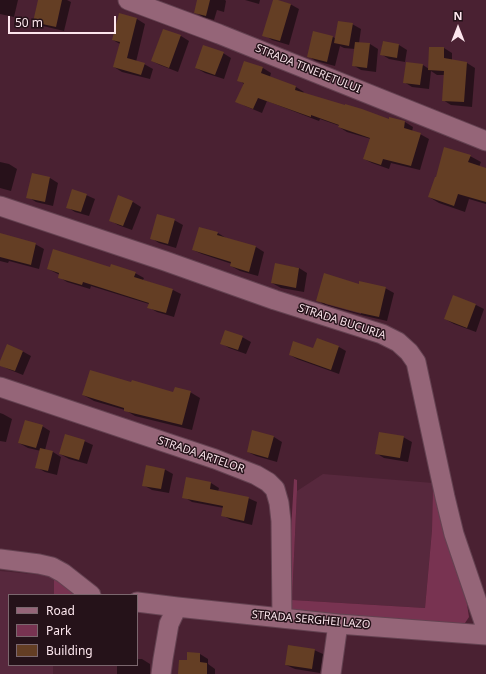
<!DOCTYPE html>
<html>
<head>
<meta charset="utf-8">
<style>
	body { margin:0 }
	#map { position:relative; width:486px; height:674px; overflow:hidden; background:#4a2132; font-family:"Noto Sans",sans-serif }
	canvas { display:block }
	.legend { position:absolute; left:8px; top:594px; width:130px; height:72px; box-sizing:border-box; background:#251219; border:1px solid #7b676e; margin:0; padding:5px 7px; list-style:none; font-size:12px; color:#fce6ed }
	.legend li { display:flex; align-items:center; gap:8px; height:20px }
	.legend b { width:20px; border:1px solid #7b676e }
	.north { position:absolute; left:438px; top:8px; width:40px; height:40px; -webkit-text-stroke:3px #251219; paint-order:stroke; rotate:0deg; font-size:11px; font-weight:700; line-height:16px; text-align:center; color:#fce6ed }
	.north::after { content:''; display:block; margin:auto; width:14px; height:18px; background:#fce6ed; clip-path:polygon(50% 0,100% 100%,50% 72%,0 100%) }
	.scale { position:absolute; left:8px; top:16px; width:108px; height:18px; box-sizing:border-box; border:2px solid #fce6ed; border-top:0; padding-left:5px; font-size:12px; line-height:14px; white-space:nowrap; color:#fce6ed; -webkit-text-stroke:3px #251219; paint-order:stroke }
</style>
</head>
<body>
<div id="map">
<canvas width="486" height="674"></canvas>
<ul class="legend">
<li><b style="height:5px;background:#956578"></b>Road</li>
<li><b style="height:11px;background:#783351"></b>Park</li>
<li><b style="height:11px;background:#643e24"></b>Building</li>
</ul>
<div class="north">N</div>
<div class="scale">50 m</div>
</div>
<script>
const c = document.querySelector('canvas').getContext('2d');
c.lineJoin = 'round';
function fill(path, color) { c.fillStyle = color; c.fill(path, 'evenodd'); }
const shape = rows => new Path2D(rows.map(r => 'M' + r).join(''));
function strokePath(path, color, width, dash) { c.strokeStyle = color; c.lineWidth = width; c.lineCap = dash ? 'butt' : 'round'; c.setLineDash(dash || []); c.stroke(path); }
function label(font, color, halo, rows, align = 'center') {
  c.font = font + ' "Noto Sans",sans-serif'; c.lineWidth = 3; c.setLineDash([]); c.textBaseline = 'middle'; c.strokeStyle = halo; c.fillStyle = color; for (const [text, x, y, turn = 0] of rows) {
    c.save(); c.translate(x, y); c.rotate((+turn || 0) * Math.PI / 180); c.textAlign = isNaN(turn) ? turn : align; if (halo) c.strokeText(text, 0, 0); c.fillText(text, 0, 0); c.restore();
  }
}
const built = shape([
	[323,474,433,483,432,530,425,608,292,600,297,491],
	[0,571,54,576,54,595,9,595,9,665,53,665,53,674,0,674]
]);
const green = shape([
	[294,479,297,480,297,491,292,600,425,608,432,530,433,483,437,483,467,604,469,617,465,623,455,627,296,615,290,607,287,598],
	[54,576,79,595,54,595]
]);
const shadow = shape([
	[0,0,18,0,14,17,0,14],
	[39,0,67,0,71,2,64,31,43,26,35,22],
	[198,0,225,0,226,1,224,12,217,10,214,20,203,17,195,12],
	[245,0,260,0,259,4],
	[274,0,290,4,299,9,289,45,272,40,264,35],
	[119,14,137,19,145,24,136,62,144,64,153,69,150,79,122,72,114,67,120,44,113,40],
	[352,24,361,29,359,43,370,44,378,49,376,72,361,70,353,65,355,49,344,48,340,46,335,66,316,61,308,56,314,33,333,37,336,39],
	[163,30,181,36,189,41,178,72,160,65,152,61],
	[383,42,399,45,407,50,405,62,389,59,381,54],
	[444,48,452,53,452,61,467,63,475,68,472,107,451,105,443,100,445,75,437,75,431,71,429,89,412,87,404,82,423,65,429,69],
	[223,53,231,58,224,79,205,73,196,68],
	[245,62,263,68,271,73,270,77,296,87,304,92,303,93,390,120,405,122,413,127,412,132,420,134,429,139,420,170,391,163,389,169,372,163,364,159,371,139,347,132,339,127,340,126,320,119,319,121,267,101,262,113,245,106,237,101,244,84,239,80],
	[470,156,481,162,479,167,486,169,486,204,469,199,465,212,439,203,429,197],
	[0,162,9,164,17,169,11,191,0,188],
	[33,174,50,178,58,183,53,206,36,202,28,197],
	[86,195,95,199,89,216,75,212,67,207],
	[119,196,133,202,141,207,132,230,118,225,110,220],
	[174,220,183,225,176,248,159,243,151,238],
	[218,233,226,238,256,247,264,252,258,276,240,271,231,266,232,264,202,254,193,250],
	[0,234,35,244,44,249,39,269,9,261,8,263,0,261],
	[276,264,299,268,307,273,304,292,281,288,272,283],
	[110,268,135,273,144,278,143,280,173,290,181,294,174,317,157,312,148,307,149,304,91,286,90,289,67,282,59,277,60,275,48,269],
	[359,285,385,288,394,293,387,321,365,316,325,305,317,300],
	[325,302,361,312,361,314,325,304],
	[454,296,476,305,484,309,476,332,454,324,445,319],
	[242,337,251,342,246,354,229,348,221,343],
	[317,340,339,347,346,351,339,374,297,359,290,355,314,349],
	[22,351,31,356,23,375,8,369,0,365,0,364],
	[132,383,174,393,190,392,200,398,192,430,135,416,125,410,94,401,83,395],
	[0,413,3,414,12,419,6,442,0,441],
	[42,426,50,431,45,450,53,452,61,457,57,475,45,472,36,467,41,451,28,448,19,443],
	[253,431,274,437,282,442,277,462,256,456,248,452],
	[403,437,412,442,408,462,384,458,376,453],
	[84,441,93,445,87,464,69,459,60,454],
	[164,469,173,474,169,493,152,490,143,485],
	[211,483,219,488,218,492,248,498,257,502,252,525,231,520,222,515,224,508,192,502,184,497],
	[314,650,323,654,320,673,295,669,286,665],
	[200,654,208,659,208,664,215,669,215,674,179,674,188,661],
	[137,659,142,659,150,664,150,674,117,674,117,665,137,665]
]);
const building = shape([
	[38,0,62,0,56,27,33,22],
	[197,0,210,0,206,16,194,13],
	[273,0,278,0,291,4,280,41,262,36],
	[119,13,137,18,127,58,145,63,141,75,113,67,120,42,112,40],
	[338,21,353,23,349,46,334,43],
	[163,29,181,35,169,68,151,61],
	[313,31,333,36,327,62,307,57],
	[383,41,399,44,397,58,380,55],
	[355,42,370,43,367,68,352,66],
	[203,45,224,52,215,75,195,68],
	[429,47,444,47,444,58,467,62,464,102,442,101,444,71,428,70],
	[244,61,263,67,261,73,296,86,295,90,345,105,345,104,362,109,389,119,389,117,405,121,404,128,421,133,411,166,383,159,381,165,363,159,370,138,338,127,339,125,311,115,311,117,258,98,253,109,235,102,244,83,237,81],
	[406,62,423,64,420,85,403,83],
	[444,147,471,155,468,162,486,168,486,202,458,194,454,206,428,197,435,177,436,177],
	[32,173,50,177,45,202,26,198],
	[72,189,87,194,81,212,66,208],
	[118,195,133,201,123,226,109,221],
	[157,214,175,219,168,244,150,239],
	[199,227,218,232,217,235,256,246,249,272,230,266,231,262,192,250],
	[0,233,36,243,31,265,0,257],
	[53,249,110,267,111,264,136,272,134,277,173,289,166,313,147,308,149,303,83,282,82,285,58,278,59,273,47,269],
	[275,263,299,268,296,288,271,283],
	[324,273,359,284,359,281,386,287,379,317,356,312,316,301],
	[453,295,476,304,467,328,444,319],
	[225,330,243,336,238,350,220,344],
	[317,338,339,346,331,370,289,355,293,341,313,348],
	[7,344,23,351,15,371,0,366,0,361],
	[90,370,131,382,132,380,173,392,175,387,191,391,182,425,124,411,124,408,82,395],
	[25,420,43,425,36,448,18,443],
	[252,430,274,436,268,458,247,452],
	[379,432,404,436,400,458,375,454],
	[65,434,85,440,79,460,59,454],
	[40,448,53,451,48,471,35,468],
	[146,465,165,469,161,489,142,486],
	[186,477,211,482,210,489,249,497,244,521,221,516,223,506,182,498],
	[288,645,315,649,312,669,285,665],
	[187,652,200,653,200,662,207,663,207,674,178,674,179,660,187,660]
]);
const minor = shape([
	[128,0,219,34,486,141],
	[0,206,165,261,275,300,382,334,398,342,409,352,416,362,445,497,454,534,486,628],
	[0,387,215,459,256,475,268,482,275,489,279,503,281,521,282,618],
	[0,559,39,564,52,567,63,573,91,595],
	[137,602,177,607,338,624,486,635],
	[161,674,163,659,169,624,177,607],
	[331,674,338,624]
]);
const streetNames = [
	["STRADA TINERETULUI",308,69,22],
	["STRADA BUCURIA",342,322,18],
	["STRADA ARTELOR",201,455,19],
	["STRADA SERGHEI LAZO",311,620,5]
];
fill(built, '#57283d');
fill(green, '#783351');
fill(shadow, '#0007');
fill(building, '#643e24');
strokePath(minor, '#644251', 21);
strokePath(minor, '#956578', 19);
label('11px', '#fce6ed', '#251219', streetNames);
</script>
</body>
</html>
